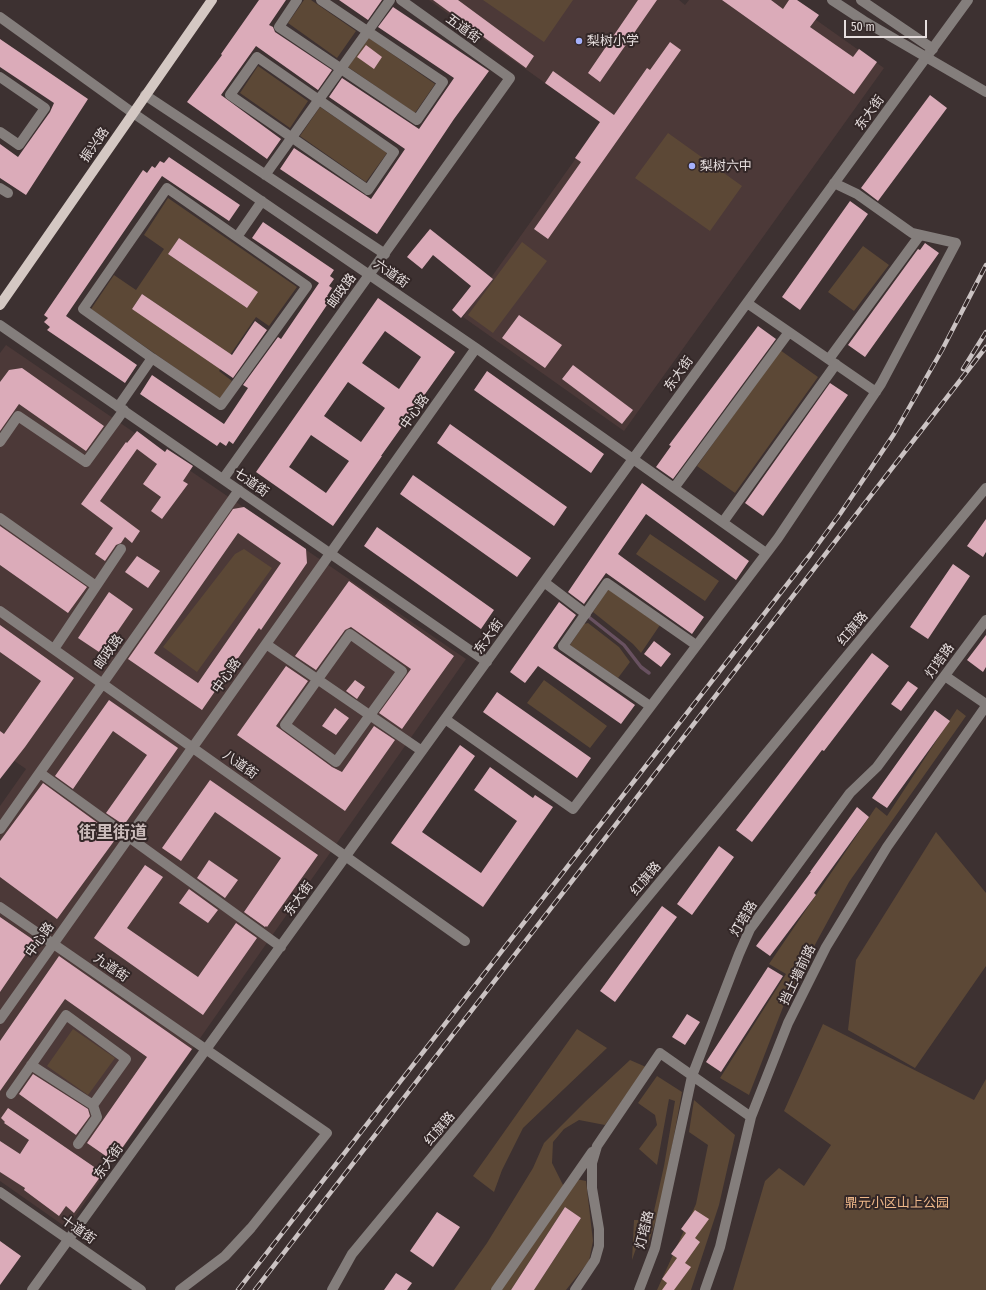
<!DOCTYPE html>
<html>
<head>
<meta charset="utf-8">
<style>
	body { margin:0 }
	#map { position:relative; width:986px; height:1290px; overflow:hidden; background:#3d3131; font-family:"Fira Sans Condensed",sans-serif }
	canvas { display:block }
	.scale { position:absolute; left:844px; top:20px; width:83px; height:18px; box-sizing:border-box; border:2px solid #e6dede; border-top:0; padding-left:5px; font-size:12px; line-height:14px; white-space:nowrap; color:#e6dede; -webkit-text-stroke:3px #332727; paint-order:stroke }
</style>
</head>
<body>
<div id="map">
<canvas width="986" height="1290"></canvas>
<div class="scale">50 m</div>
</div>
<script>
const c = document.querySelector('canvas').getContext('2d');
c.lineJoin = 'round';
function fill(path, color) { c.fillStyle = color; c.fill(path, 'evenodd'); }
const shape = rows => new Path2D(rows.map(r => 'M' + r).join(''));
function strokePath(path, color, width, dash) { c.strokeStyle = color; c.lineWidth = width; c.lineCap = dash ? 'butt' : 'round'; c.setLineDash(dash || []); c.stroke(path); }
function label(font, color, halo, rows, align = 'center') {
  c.font = font + ' "Fira Sans Condensed","Noto Sans SC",sans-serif'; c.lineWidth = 4; c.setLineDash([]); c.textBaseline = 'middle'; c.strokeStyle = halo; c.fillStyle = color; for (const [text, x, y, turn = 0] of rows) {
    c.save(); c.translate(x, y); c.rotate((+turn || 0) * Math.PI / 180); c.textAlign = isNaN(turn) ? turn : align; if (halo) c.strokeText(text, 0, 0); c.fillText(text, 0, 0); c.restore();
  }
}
const built = shape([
	[429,0,679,0,685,5,689,0,788,0,884,68,624,431,463,317,601,123],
	[6,345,466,659,67,1228,0,1181,0,806,26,769,0,751,0,353]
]);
const green = shape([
	[304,0,311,0,356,31,337,58,288,23],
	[483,0,573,0,544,42],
	[369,38,435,84,415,113,348,67],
	[258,66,308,101,290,128,240,93],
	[320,107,387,153,366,182,300,136],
	[668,133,742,186,710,231,635,178],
	[168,198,297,287,269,326,256,317,219,371,232,381,220,399,91,309,114,275,136,290,164,249,144,235],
	[179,238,257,292,247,308,168,254],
	[142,294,220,347,132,309],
	[522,242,547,261,493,333,468,315],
	[863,246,889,265,854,311,828,292],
	[780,350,818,377,735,493,697,466],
	[650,534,719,581,705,601,636,554],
	[244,549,272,568,197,672,163,647,235,554],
	[608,589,660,625,641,653,633,644,593,612],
	[588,623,619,647,630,662,618,678,570,645,584,624],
	[544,680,607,726,590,748,527,703],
	[957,709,966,716,849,882,817,941,785,1002,749,1095,720,1078,786,974,769,964,876,807,887,816],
	[936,832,986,893,986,966,915,1068,848,1030,856,960],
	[823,1024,974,1100,986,1079,986,1290,733,1290,765,1181,779,1168,804,1186,831,1145,784,1111],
	[73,1029,115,1058,88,1095,47,1066],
	[577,1029,607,1048,523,1128,502,1170,494,1192,473,1176],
	[630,1060,646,1067,605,1125,579,1120,564,1129,553,1142,552,1163,563,1185,576,1179,586,1181,593,1241,589,1261,566,1290,534,1290,581,1218,565,1207,511,1290,454,1290,487,1243,533,1168,544,1143,586,1101],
	[657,1076,682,1092,662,1201,647,1248,652,1220,664,1166,675,1101,669,1099,657,1165,639,1149,657,1125,655,1115,638,1103],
	[694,1100,735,1135,719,1205,691,1290,657,1290,696,1204,708,1145,689,1132],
	[634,1220,646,1220,632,1260]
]);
const stream = shape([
	[590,618,624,645,641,667,649,673]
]);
const building = shape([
	[259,0,286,0,269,25,273,27,275,32,332,70,318,90,256,46,221,95,281,139,267,159,187,102,222,55,221,54],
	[339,0,382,0,368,20],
	[433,0,458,0,534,56,526,68],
	[638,0,657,0,600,82,588,73],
	[722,0,771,0,783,9,789,0,797,0,819,15,810,27,853,57,859,49,877,62,854,94],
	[393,7,489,71,454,119,377,234,280,169,294,148,371,199,405,149,329,97,342,78,419,129,454,78,378,27],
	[0,39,88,99,26,195,0,178,0,144,18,157,50,112,54,103,0,67],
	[670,42,681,50,548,239,534,229,581,162,575,158,600,122,545,83,553,71,614,115,647,68,650,70],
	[366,45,382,57,374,69,357,57],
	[930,95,947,108,878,201,861,188],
	[169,157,240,205,229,221,162,176,66,316,137,365,125,383,47,330,50,327,44,322,48,318,44,315,143,170,147,173,152,166,155,168,160,161,164,163],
	[850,201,868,214,800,310,782,297],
	[263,222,334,270,330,276,334,279,329,286,332,288,327,296,331,299,233,444,229,441,226,446,220,442,217,446,140,394,152,375,224,424,248,388,243,385,278,337,281,339,319,283,252,238],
	[430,229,493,279,461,318,452,310,471,286,433,255,422,269,407,257],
	[179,238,258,292,247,308,168,254],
	[925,243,939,253,865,357,848,345,918,249,920,250],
	[142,294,232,355,255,321,267,330,233,378,132,309],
	[378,298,455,352,381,456,382,456,333,526,256,472],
	[385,331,421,357,399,389,362,363],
	[348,382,385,408,361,442,324,416],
	[311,435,349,461,326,493,289,467],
	[519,315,562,345,545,368,502,338],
	[758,326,776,339,673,479,656,467,671,446,669,445],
	[573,365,633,410,622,424,562,379],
	[22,368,104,426,86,451,19,404,0,431,0,382,9,370],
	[487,371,604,454,591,473,474,390],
	[830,383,848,395,763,516,745,503],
	[450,424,567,507,554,526,437,443],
	[137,431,165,452,167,449,193,466,183,481,188,484,162,519,151,511,161,497,143,484,157,464,137,449,100,501,140,531,132,543,125,537,121,543,116,545,105,561,95,554,113,528,81,504,126,442,127,443],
	[413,475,531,558,517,577,400,494],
	[642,483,749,561,736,580,646,514,618,554,704,617,692,634,606,573,584,604,568,592],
	[244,507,306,549,307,563,261,630,259,628,202,710,128,659,233,509],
	[238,533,281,563,198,683,154,653],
	[986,519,986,552,983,557,967,546],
	[0,526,87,587,68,613,0,565],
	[377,527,494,610,481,629,364,546],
	[137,556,160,571,148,588,125,572],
	[953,564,970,576,928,639,910,627],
	[349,581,454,656,402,729,379,713,411,669,351,627,345,630,316,670,295,656],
	[109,592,133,609,102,654,78,638],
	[559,602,576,615,553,648,635,705,621,724,538,666,525,683,510,672],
	[0,625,74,678,25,747,0,779,0,731,4,734,41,681,0,652],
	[986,635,986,667,983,672,967,660],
	[654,641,671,654,661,667,644,654],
	[872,653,889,666,824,751,822,750,752,842,736,830],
	[286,666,308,681,276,726,332,767,342,772,374,726,395,740,345,811,237,735],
	[355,680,365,687,357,699,346,691],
	[908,681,918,688,901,711,891,704],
	[497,692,591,758,577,778,483,712],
	[109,700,178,748,124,825,106,813,147,755,113,731,73,789,55,776],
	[335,708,349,718,336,735,322,726],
	[935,710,950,721,887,808,872,798],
	[460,745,475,756,422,832,481,873,517,821,474,790,490,767,533,798,535,795,553,807,483,907,391,843],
	[210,780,318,855,267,927,266,926,265,927,244,912,281,858,215,812,181,861,162,848],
	[43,783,117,837,57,919,0,877,0,841],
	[857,807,869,817,814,893,816,895,770,956,756,946,811,872,810,872],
	[719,846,734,857,692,915,677,904],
	[209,860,238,880,225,898,197,878],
	[145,865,163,877,127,928,198,977,236,923,257,938,203,1015,94,938],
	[189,889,218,910,208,923,179,903],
	[662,906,677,917,615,1002,600,991],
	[0,917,35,941,0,992],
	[59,956,192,1049,113,1161,87,1143,147,1057,65,999,0,1091,0,1041],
	[768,967,783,976,721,1072,706,1062],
	[687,1014,700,1022,685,1045,672,1037],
	[33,1074,88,1109,90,1116,76,1135,19,1094],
	[8,1108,103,1173,74,1213,66,1206,59,1216,24,1190,25,1188,0,1172,0,1141,20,1154,29,1140,4,1123,5,1122,1,1118],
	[565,1207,581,1218,534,1290,511,1290],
	[695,1210,709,1219,695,1238,700,1242,685,1263,691,1267,674,1290,662,1290,667,1283,662,1279,677,1258,671,1254,686,1233,681,1229],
	[437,1212,460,1227,433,1267,410,1251],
	[0,1241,21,1256,0,1285],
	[396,1273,412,1283,407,1290,384,1290]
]);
const minor = shape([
	[297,0,279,27,417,120,443,82,321,0],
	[861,0,933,49],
	[0,17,133,113,476,348,766,553],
	[257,57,394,152,368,190,230,95,257,57],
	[0,77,45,108,19,145,0,132],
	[145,95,385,254],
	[265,175,390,0],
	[0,188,8,193],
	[237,237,262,201],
	[747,303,876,392],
	[0,325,487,662],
	[829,359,920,235],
	[118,407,152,358,83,309,167,188,307,286,221,405,152,358],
	[0,442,18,416,86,462,124,410],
	[223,479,510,78,401,0],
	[674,488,789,332],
	[0,518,96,586],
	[723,522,836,364],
	[544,582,586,614],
	[0,611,465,941],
	[350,634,402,671,336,762,285,725,350,634],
	[266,644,422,751],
	[54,649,121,549],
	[945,676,986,704],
	[650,706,563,646,607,583,696,645],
	[445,719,573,809,778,538,881,384,956,243,912,233,857,194,834,183],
	[40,773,281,947],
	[0,829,239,490],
	[0,907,327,1133,251,1228,225,1256,180,1290],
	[0,1019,476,348],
	[11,1094,48,1041,66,1015,126,1059,93,1105,31,1065],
	[78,1144,97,1117,93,1105],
	[0,1192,141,1290],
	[32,1290,633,459,968,0],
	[332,1290,352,1254,986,488],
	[496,1290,592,1152],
	[575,1290,595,1260,599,1246,599,1229,592,1188,592,1163,597,1146,660,1053,751,1117],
	[639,1290,655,1248,692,1076,739,954,750,929,850,793,877,767,986,620],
	[705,1290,720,1247,751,1117,788,1023,826,947,887,847,986,706]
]);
const major = shape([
	[0,305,212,0]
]);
const rail = shape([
	[963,369,986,332],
	[238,1290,810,555,840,514,894,434,942,350,986,265],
	[255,1290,986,347]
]);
const minorBridge = shape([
	[832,0,864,21,986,92]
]);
const markers = [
	[579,41,4,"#a5b1fc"],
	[692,166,4,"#a5b1fc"]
];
const streetNames = [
	["五道街",463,29,36],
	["东大街",870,113,-54],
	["振兴路",95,145,-55],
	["六道街",391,274,35],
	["邮政路",342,291,-54],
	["东大街",679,374,-54],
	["中心路",415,412,-55],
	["七道街",251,483,35],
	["红旗路",853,629,-50],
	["东大街",489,637,-54],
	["邮政路",109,652,-55],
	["灯塔路",940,661,-54],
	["中心路",227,676,-55],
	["八道街",240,765,35],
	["红旗路",646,879,-50],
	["东大街",299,899,-54],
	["灯塔路",744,919,-59],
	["中心路",40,940,-55],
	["九道街",111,968,34],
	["挡土墙前路",798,975,-64],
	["红旗路",440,1129,-50],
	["东大街",109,1162,-54],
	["十道街",78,1230,35],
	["灯塔路",645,1230,-76]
];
const poiNames = [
	["梨树小学",587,41],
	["梨树六中",700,166]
];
const parkNames = [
	["鼎元小区山上公园",897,1203]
];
const districtNames = [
	["街里街道",113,833]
];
fill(built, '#4c3938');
fill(green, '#5c4836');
strokePath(stream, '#685160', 3.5);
fill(building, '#dbabb9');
strokePath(minor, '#847e7c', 10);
strokePath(major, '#d4c8c3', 10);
strokePath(rail, '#cbc3c3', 4.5);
strokePath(rail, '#332727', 3, [9]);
strokePath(minorBridge, '#847e7c', 10);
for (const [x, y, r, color] of markers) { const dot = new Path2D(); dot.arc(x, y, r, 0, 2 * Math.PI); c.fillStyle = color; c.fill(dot); strokePath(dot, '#332727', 1.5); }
label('13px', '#e6dede', '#332727', streetNames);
label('13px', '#e6dede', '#332727', poiNames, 'left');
label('13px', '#efb88a', '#332727', parkNames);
label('bold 17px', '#cbbcbb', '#332727', districtNames);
</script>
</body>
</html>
